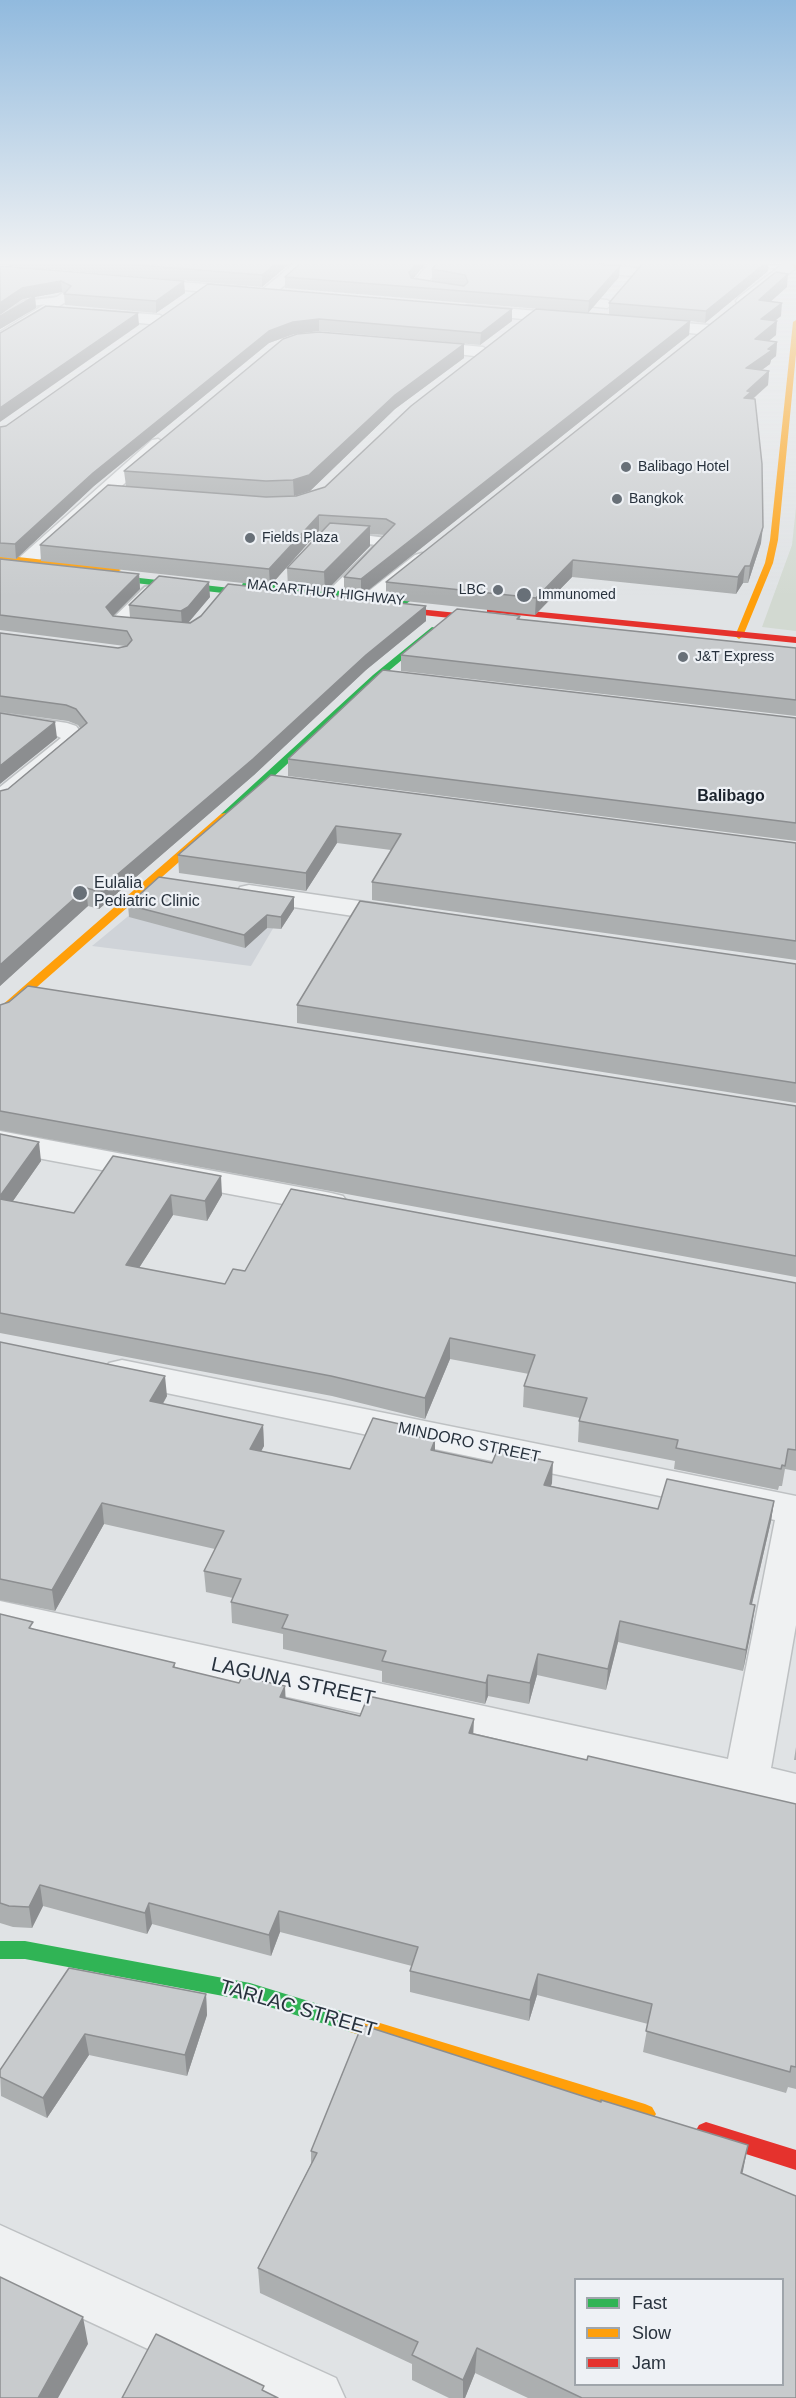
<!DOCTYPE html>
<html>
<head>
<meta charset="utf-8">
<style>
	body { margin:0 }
	#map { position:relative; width:796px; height:2398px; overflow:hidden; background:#e0e3e5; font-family:Helvetica,sans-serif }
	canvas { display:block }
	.legend { position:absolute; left:574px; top:2278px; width:210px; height:108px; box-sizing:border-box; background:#eef1f5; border:2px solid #9fa5ab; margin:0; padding:8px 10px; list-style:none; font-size:18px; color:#28323d }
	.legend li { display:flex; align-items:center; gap:12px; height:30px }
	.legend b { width:30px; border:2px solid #9fa5ab }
</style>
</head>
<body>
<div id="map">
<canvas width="796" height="2398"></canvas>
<ul class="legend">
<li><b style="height:8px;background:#30b455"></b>Fast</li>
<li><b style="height:8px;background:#ff9f0a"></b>Slow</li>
<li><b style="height:8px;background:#e5322d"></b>Jam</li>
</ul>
</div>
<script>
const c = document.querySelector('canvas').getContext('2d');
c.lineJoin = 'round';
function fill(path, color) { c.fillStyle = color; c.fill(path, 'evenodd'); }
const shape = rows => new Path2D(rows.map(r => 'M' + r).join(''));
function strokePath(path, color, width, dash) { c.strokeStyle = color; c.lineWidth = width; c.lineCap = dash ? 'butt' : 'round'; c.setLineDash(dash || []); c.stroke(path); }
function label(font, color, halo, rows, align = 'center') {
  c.font = font + ' Helvetica,sans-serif'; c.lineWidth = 4.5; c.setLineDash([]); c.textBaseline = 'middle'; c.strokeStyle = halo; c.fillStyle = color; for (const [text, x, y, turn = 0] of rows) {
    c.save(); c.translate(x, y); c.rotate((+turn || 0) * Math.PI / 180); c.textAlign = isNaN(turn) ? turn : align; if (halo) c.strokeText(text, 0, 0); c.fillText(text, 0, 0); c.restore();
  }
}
const built = shape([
	[161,889,285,908,251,966,92,946]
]);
const green = shape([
	[796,507,796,631,762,627,792,545]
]);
const lane = shape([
	[602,261,642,261,646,264,641,267,602,261],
	[59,297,63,298,63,302,31,306,0,326,0,318,24,301,59,297],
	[340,532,386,538,393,542,338,597,333,598,326,594,328,591,376,545,335,539,333,536,340,532],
	[150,586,157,590,126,621,142,626,144,629,142,632,137,633,111,626,109,623,111,620,145,587,150,586]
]);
const street = shape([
	[297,261,313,261,272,296,262,296,260,293,262,290,297,261],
	[431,261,446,261,428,282,461,289,463,292,461,295,413,288,411,285,431,261],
	[477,261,548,261,635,268,642,272,635,276,484,265,477,261],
	[787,261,796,261,796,268,748,304,738,304,736,301,738,298,787,261],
	[92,275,99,279,97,282,0,344,0,332,92,275],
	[139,279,246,287,253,291,246,295,134,286,132,283,134,280,139,279],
	[552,295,607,300,614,304,607,308,547,302,545,299,547,296,552,295],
	[468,305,572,314,580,319,572,324,463,313,460,310,463,307,468,305],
	[94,310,160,315,168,320,160,325,89,318,86,315,89,312,94,310],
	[645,320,709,325,717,330,709,335,640,328,637,325,640,322,645,320],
	[420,341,483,347,491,352,483,357,414,349,412,346,414,343,420,341],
	[158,439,167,444,164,448,35,564,21,564,18,560,21,556,152,440,158,439],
	[422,553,429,555,432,559,429,563,379,602,365,602,362,598,365,594,415,555,422,553],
	[0,713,67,723,76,726,86,739,9,804,0,806,0,787,61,738,55,735,0,727,0,713],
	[249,885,400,907,410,909,414,915,410,921,400,923,240,899,236,893,240,887,249,885],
	[0,1131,331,1193,343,1196,348,1203,343,1210,331,1213,0,1151,0,1131],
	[122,1360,796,1496,796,1625,771,1768,796,1774,796,1810,0,1633,0,1601,728,1759,775,1520,109,1381,104,1372,109,1363,122,1360],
	[0,2225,336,2378,345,2398,253,2398,0,2280,0,2225]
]);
const fast = shape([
	[94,573,267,592,271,595,267,598,91,578,91,574,94,573],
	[246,581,406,598,410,601,406,604,243,586,242,584,246,581],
	[432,627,439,629,379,679,229,818,221,818,221,814,373,675,432,627],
	[0,1941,25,1941,250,1983,357,2016,364,2018,367,2025,364,2032,357,2034,250,2001,25,1959,0,1959,0,1941]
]);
const slow = shape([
	[790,261,796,261,796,269,794,268,790,261],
	[796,320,796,354,778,540,773,563,743,636,739,639,735,636,765,563,770,540,793,322,796,320],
	[0,555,117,568,121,570,117,572,0,559,0,555],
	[225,813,230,816,229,818,4,1016,0,1017,0,1007,221,814,225,813],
	[357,2016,645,2104,652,2107,656,2114,652,2121,645,2124,357,2034,350,2032,347,2025,350,2018,357,2016]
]);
const jam = shape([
	[380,605,496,617,500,620,496,623,377,610,377,606,380,605],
	[490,607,796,637,796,643,487,612,487,608,490,607],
	[706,2122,796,2150,796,2170,699,2139,695,2132,699,2125,706,2122]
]);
const wall = shape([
	[0,261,293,261,262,287,0,265],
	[0,266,185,293,156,313,65,305,64,294,62,292,35,297,36,308,0,329,0,316,33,297,23,299],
	[432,269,619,277,588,313,285,288,285,277,414,278,444,283,432,281],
	[768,271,705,323,690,321,689,335,361,596,344,594,344,577,385,535,370,534,370,546,325,592,288,588,287,568,321,532,319,531,270,586,41,561,40,545,126,486,124,471,464,344,464,358,395,409,310,491,294,496,267,497,144,488,266,497,296,496,325,487,609,315,609,303],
	[208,284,512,321,480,345,319,331,294,334,269,343,94,486,16,559,0,557,0,427,6,426],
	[787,287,771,301,781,316,774,321,776,335,768,341,777,342,776,356,771,360,770,364,762,370,769,371,768,385,753,399,761,543,748,583,743,583,736,594,572,577,535,615,386,599,386,582],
	[0,559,139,574,140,589,113,616,130,618,129,605,210,597,188,622,426,621,366,670,254,775,99,909,88,906,0,986,0,791,8,789,80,728,78,725,68,721,0,712,0,633,118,648,125,646,0,630],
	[520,616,520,619,796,648,796,716,401,671,401,655],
	[796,718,796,841,288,776,288,759],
	[271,775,796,843,796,960,372,900,372,882,391,850,337,843,306,891,179,873,178,855],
	[128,905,294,909,281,929,267,928,245,948,129,917],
	[796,964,796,1103,297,1023,297,1005],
	[0,1005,796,1106,796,1277,0,1130],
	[0,1134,41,1161,13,1201,74,1213,113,1156,222,1195,207,1221,173,1215,139,1268,225,1284,245,1271,796,1283,796,1471,785,1469,782,1486,779,1486,778,1490,674,1469,675,1461,578,1442,579,1421,580,1418,523,1407,524,1386,529,1374,450,1359,425,1419,332,1396,0,1333],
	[0,1342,167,1396,163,1404,263,1425,264,1446,261,1451,350,1469,413,1427,413,1435,435,1451,552,1483,551,1486,658,1509,774,1501,771,1521,752,1604,752,1626,743,1671,618,1642,606,1690,537,1675,529,1704,488,1696,485,1704,382,1682,382,1671,283,1649,283,1634,232,1623,231,1602,233,1598,206,1592,204,1571,215,1549,104,1524,55,1611,0,1600],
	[0,1614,34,1629,175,1663,175,1667,285,1698,360,1716,473,1733,587,1760,796,1804,796,2089,788,2087,786,2093,643,2052,648,2024,537,1995,529,2021,410,1992,410,1971,412,1966,280,1932,271,1956,152,1924,147,1934,43,1906,32,1928,13,1927,0,1923],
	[796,1747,796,1760,794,1760],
	[69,1968,206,1994,207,2015,187,2076,89,2055,47,2118,1,2096,0,2070],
	[311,2151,742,2173,796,2398,528,2398,475,2373,465,2398,449,2398,412,2380,412,2364,260,2293,258,2268,311,2164]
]);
const shadedWall = shape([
	[279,261,293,261,262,287,262,275],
	[419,261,428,261,409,284,409,272],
	[768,261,769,261,768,271,705,323,706,311],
	[620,266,619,277,588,313,589,301],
	[788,274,787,287,758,313,759,300],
	[61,281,62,292,35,297,36,308,0,329,0,317,33,297,23,299,0,315,0,303,22,288],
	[184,281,185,293,156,313,156,301],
	[782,303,781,316,760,333,761,319],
	[512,309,512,321,480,345,481,333],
	[138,313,139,325,0,422,0,408],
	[319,319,319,331,294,334,269,343,94,486,16,559,15,544,93,473,269,331,293,322],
	[690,321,689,335,361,596,361,579],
	[777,321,776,335,754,353,755,339],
	[777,342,776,356,771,360,770,364,745,382,746,368],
	[464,344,464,358,395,409,310,491,294,496,293,480,395,395],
	[769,371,768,385,750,401,744,398,747,391],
	[319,515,319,531,270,586,269,569],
	[370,526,370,546,325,592,324,572],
	[763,527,761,543,748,583,750,566],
	[573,560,572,577,535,615,536,598],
	[745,566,743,583,736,594,738,577],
	[139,574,140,589,107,622,106,607],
	[209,582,210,597,189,622,182,626,181,611],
	[426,606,426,621,366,670,254,775,99,909,98,891,366,655],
	[55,722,57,738,0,784,0,766],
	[336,826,337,843,306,891,306,873],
	[86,888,88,906,0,986,0,965],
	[294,897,294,909,281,929,281,917],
	[267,915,267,928,245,948,244,935],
	[39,1142,41,1161,1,1218,0,1196],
	[221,1176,222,1195,207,1221,205,1201],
	[171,1195,173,1215,128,1285,126,1265],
	[450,1338,450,1359,425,1419,425,1398],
	[165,1376,167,1396,152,1422,150,1401],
	[263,1425,264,1446,251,1470,250,1449],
	[435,1440,435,1460,431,1450],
	[553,1462,552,1483,543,1505,544,1485],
	[774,1501,771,1521,747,1625,750,1604],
	[102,1503,104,1524,55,1611,52,1590],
	[755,1605,752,1626,743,1671,746,1650],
	[620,1621,618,1642,606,1690,608,1669],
	[538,1654,537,1675,529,1704,530,1683],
	[488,1675,488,1696,485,1704,486,1683],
	[285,1686,286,1707,280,1697],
	[474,1719,473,1740,469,1733],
	[40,1885,43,1906,32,1928,29,1907],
	[149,1903,152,1924,147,1934,145,1913],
	[279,1911,280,1932,271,1956,269,1935],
	[538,1974,537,1995,529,2021,530,2000],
	[206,1994,207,2015,187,2076,185,2055],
	[85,2034,89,2055,47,2118,43,2098],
	[748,2145,743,2171,736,2198,741,2173],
	[83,2317,88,2344,58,2398,38,2398],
	[477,2348,475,2373,465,2398,463,2398,463,2380]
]);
const building = shape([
	[86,261,279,261,262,275,86,261],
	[303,261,419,261,409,272,411,278,464,286,468,282,465,275,432,269,439,261,558,261,620,266,589,301,285,277,303,261],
	[645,261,768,261,706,311,609,303,645,261],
	[0,266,184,281,156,301,64,294,71,286,61,281,22,288,0,303,0,266],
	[776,272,788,274,759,300,782,303,761,319,777,321,755,339,777,342,768,349,772,350,746,368,769,371,747,391,751,392,744,398,755,399,762,464,763,527,750,566,745,566,738,577,573,560,536,598,386,582,776,272],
	[208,284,512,309,481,333,319,319,293,322,269,331,93,473,15,544,0,543,0,427,6,426,208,284],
	[35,296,0,317,0,316,35,296],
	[46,306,138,313,0,408,0,333,46,306],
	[536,309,690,321,361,579,344,577,395,524,386,519,319,515,269,569,40,545,108,485,266,497,296,496,325,487,411,406,536,309],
	[319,332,464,344,395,395,309,475,293,480,266,481,124,471,283,339,297,334,319,332],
	[330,523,370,526,324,572,287,568,330,523],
	[0,559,139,574,106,607,113,616,190,623,201,616,228,584,426,606,366,655,253,759,98,891,86,888,0,965,0,791,8,789,87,723,76,709,66,705,0,696,0,633,118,648,127,646,132,640,127,631,0,615,0,559],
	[159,576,209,582,188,607,181,611,129,605,159,576],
	[457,609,520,616,517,619,796,648,796,700,401,655,457,609],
	[383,670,796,718,796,823,288,759,383,670],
	[0,713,55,722,0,766,0,713],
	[271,775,796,843,796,941,372,882,401,834,336,826,306,873,178,855,271,775],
	[159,877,294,897,281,917,267,915,244,935,128,905,159,877],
	[360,901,796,964,796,1083,297,1005,360,901],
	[28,986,796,1106,796,1256,0,1111,0,1005,9,1002,28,986],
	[0,1134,39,1142,0,1196,0,1134],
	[113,1156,221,1176,205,1201,171,1195,126,1265,225,1284,233,1269,245,1271,291,1189,796,1283,796,1450,788,1449,785,1466,782,1465,781,1469,676,1448,678,1440,579,1421,587,1398,524,1386,535,1355,450,1338,425,1398,331,1376,0,1313,0,1199,74,1213,113,1156],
	[0,1342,165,1376,150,1401,263,1425,250,1449,350,1469,373,1418,413,1427,410,1435,435,1440,431,1450,492,1463,497,1451,553,1462,544,1485,658,1509,667,1479,774,1501,750,1604,755,1605,746,1650,620,1621,608,1669,538,1654,530,1683,488,1675,486,1683,382,1661,386,1651,282,1628,288,1615,231,1602,241,1579,204,1571,224,1531,102,1503,52,1590,0,1579,0,1342],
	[0,1614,33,1622,29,1628,175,1663,173,1667,239,1683,242,1677,285,1686,280,1697,360,1716,368,1696,474,1719,469,1733,587,1760,588,1756,796,1804,796,2067,791,2066,790,2072,646,2031,652,2004,538,1974,530,2000,410,1971,418,1947,279,1911,269,1935,149,1903,145,1913,40,1885,29,1907,9,1906,0,1903,0,1614],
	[69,1968,206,1994,185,2055,85,2034,43,2098,0,2077,0,2070,69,1968],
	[362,2025,601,2102,601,2100,748,2145,741,2173,796,2196,796,2398,582,2398,477,2348,463,2380,412,2355,418,2342,258,2268,317,2153,311,2151,362,2025],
	[576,2280,783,2280,783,2385,576,2385,576,2280],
	[0,2277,83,2317,38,2398,0,2398,0,2277],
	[156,2334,264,2386,262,2390,278,2398,122,2398,156,2334]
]);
const markers = [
	[626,467,6,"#687078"],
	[617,499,6,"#687078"],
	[250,538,6,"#687078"],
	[498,590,6,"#687078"],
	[524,595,8,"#687078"],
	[683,657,6,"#687078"],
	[80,893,8,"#687078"]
];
const farPoinames = [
	["Balibago Hotel",638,467],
	["Bangkok",629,499],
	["Fields Plaza",262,538],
	["LBC",486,590,"right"],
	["Immunomed",538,595],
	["J&T Express",695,657]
];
const farStreetnames = [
	["MACARTHUR HIGHWAY",326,593,6]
];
const farQuarternames = [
	["Balibago",731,797]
];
const poiNames = [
	["Eulalia",94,884],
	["Pediatric Clinic",94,902]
];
const streetNames = [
	["MINDORO STREET",469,1443,12]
];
const nearStreetnames = [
	["LAGUNA STREET",293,1682,12],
	["TARLAC STREET",298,2009,16]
];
fill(built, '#cfd3d8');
fill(green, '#d2d9d1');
strokePath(lane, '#bec1c3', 4);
strokePath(street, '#bec1c3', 3);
fill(lane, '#eff1f2');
fill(street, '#eff1f2');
fill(fast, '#30b455');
fill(slow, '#ff9f0a');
fill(jam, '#e5322d');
fill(wall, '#acafb0');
fill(shadedWall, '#8c8e90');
fill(building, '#c8cbcd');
strokePath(building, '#8c8e90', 1.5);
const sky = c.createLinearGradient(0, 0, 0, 597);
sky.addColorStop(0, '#91bade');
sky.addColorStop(0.44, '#f1f2f3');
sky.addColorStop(1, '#f1f2f300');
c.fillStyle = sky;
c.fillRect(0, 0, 796, 597);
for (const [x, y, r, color] of markers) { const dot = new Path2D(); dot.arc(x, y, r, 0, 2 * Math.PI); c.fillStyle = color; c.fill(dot); strokePath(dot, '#eef1f5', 2); }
label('14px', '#28323d', '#eef1f5', farPoinames, 'left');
label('14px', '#28323d', '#eef1f5', farStreetnames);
label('bold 16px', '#1b232d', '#eef1f5', farQuarternames);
label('16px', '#28323d', '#eef1f5', poiNames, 'left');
label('16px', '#28323d', '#eef1f5', streetNames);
label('20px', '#28323d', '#eef1f5', nearStreetnames);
</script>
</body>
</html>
